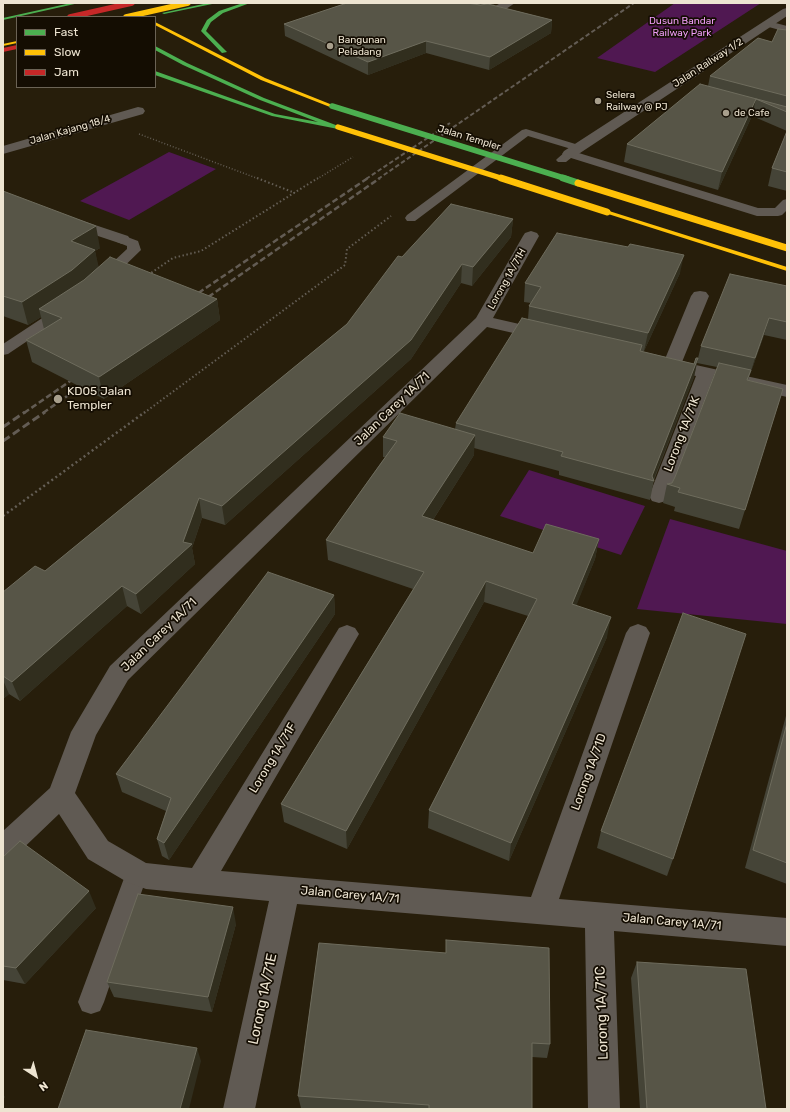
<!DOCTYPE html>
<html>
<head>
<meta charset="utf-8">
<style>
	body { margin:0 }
	#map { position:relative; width:790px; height:1112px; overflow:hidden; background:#271e0b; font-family:Rubik,sans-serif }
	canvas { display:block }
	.frame { position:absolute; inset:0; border:4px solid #ede4d1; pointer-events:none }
	.legend { position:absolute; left:16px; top:16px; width:140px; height:72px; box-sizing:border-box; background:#140d02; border:1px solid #6b6355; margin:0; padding:5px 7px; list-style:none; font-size:12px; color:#ede4d1 }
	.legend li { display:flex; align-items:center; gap:8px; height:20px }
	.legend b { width:20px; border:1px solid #6b6355 }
	.north { position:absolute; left:16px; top:1056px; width:40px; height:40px; -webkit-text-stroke:3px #140d02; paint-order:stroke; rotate:144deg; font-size:11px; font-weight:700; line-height:16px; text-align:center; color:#ede4d1 }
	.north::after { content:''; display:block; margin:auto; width:14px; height:18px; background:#ede4d1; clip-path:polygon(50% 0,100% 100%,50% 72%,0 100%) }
</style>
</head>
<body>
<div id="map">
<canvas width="790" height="1112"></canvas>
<div class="frame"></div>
<ul class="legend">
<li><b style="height:5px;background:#4caf50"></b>Fast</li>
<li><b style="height:5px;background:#ffc107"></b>Slow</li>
<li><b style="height:5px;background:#c62828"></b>Jam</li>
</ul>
<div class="north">N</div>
</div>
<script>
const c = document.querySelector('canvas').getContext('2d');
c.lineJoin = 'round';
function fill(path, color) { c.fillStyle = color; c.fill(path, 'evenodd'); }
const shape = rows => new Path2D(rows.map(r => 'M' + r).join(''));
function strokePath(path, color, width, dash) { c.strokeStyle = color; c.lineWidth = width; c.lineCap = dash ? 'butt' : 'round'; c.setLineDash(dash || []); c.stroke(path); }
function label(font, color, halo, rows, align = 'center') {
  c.font = font + ' Rubik,sans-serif'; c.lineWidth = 3.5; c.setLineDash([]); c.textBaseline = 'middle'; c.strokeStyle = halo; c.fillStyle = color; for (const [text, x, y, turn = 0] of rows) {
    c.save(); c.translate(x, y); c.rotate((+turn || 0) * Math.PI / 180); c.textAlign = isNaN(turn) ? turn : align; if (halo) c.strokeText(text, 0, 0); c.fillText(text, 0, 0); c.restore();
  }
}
const green = shape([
	[675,3,761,3,655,72,597,58],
	[169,152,216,169,129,220,80,201],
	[529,470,645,506,621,555,500,516],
	[670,519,787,551,787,624,637,609]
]);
const pathFar2 = shape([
	[139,134,259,179],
	[317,179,353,157]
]);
const pathFar1 = shape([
	[257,178,295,193],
	[148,275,173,258,201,251,318,178],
	[144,413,345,265,347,249,391,216]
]);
const path = shape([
	[3,516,145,412]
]);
const lane = shape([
	[768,21,787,26,787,32,765,26,763,24,768,21],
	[526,129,582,146,584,148,582,150,578,151,528,136,415,221,407,221,405,218,407,215,522,130,526,129],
	[569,150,758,208,775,208,783,200,787,199,787,210,782,215,778,216,757,216,571,158,566,162,558,162,556,160,558,158,565,152,569,150],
	[122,235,138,241,141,250,109,281,99,281,97,278,99,275,127,249,127,246,117,242,115,239,117,236,122,235],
	[64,306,69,307,71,310,69,313,8,354,3,355,3,344,59,307,64,306],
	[137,862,145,866,148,873,104,1002,100,1011,91,1014,82,1011,78,1002,126,873,129,866,137,862]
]);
const street = shape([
	[441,3,456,3,464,7,480,10,495,6,501,3,515,3,503,11,480,16,456,12,441,3],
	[787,8,787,16,574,157,569,158,564,157,562,154,564,151,783,9,787,8],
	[138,107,143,108,145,111,143,114,3,154,3,146,138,107],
	[68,216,128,236,130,239,128,242,122,244,62,224,60,221,62,218,68,216],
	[531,231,537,233,539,236,493,318,550,331,553,335,550,339,544,340,487,327,128,680,96,735,75,793,108,841,146,863,192,868,339,628,347,625,355,628,359,634,221,871,531,897,626,633,630,627,638,624,646,627,650,633,559,899,787,918,787,946,614,931,620,1109,588,1109,585,928,297,904,255,1109,223,1109,269,901,146,889,127,882,88,859,59,814,13,858,3,861,3,831,50,788,71,732,110,666,476,318,523,236,525,233,531,231],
	[700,291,706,292,709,296,682,362,787,385,787,397,713,380,669,496,666,501,659,503,652,501,649,496,696,376,661,368,658,364,661,360,665,359,691,296,694,292,700,291]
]);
const fast = shape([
	[71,3,79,3,3,20,3,18,71,3],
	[208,3,217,3,164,14,162,13,208,3],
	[243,3,250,3,223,13,211,22,206,31,227,52,222,53,201,31,207,20,219,11,243,3],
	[155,46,187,63,264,98,341,127,338,129,272,116,155,75,155,71,275,114,318,122,260,100,183,65,155,50,155,46]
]);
const slow = shape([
	[155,22,265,78,335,106,330,107,261,80,155,25,155,22],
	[17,41,17,43,3,46,3,44,17,41],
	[605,211,609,211,787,267,787,271,605,213,605,211]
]);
const jam = shape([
	[17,45,17,49,3,52,3,48,17,45]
]);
const railFar2 = shape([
	[366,179,450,123],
	[378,179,634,3]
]);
const railFar1 = shape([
	[191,298,368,178],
	[201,302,380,178],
	[24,413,79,375],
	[43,413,90,380]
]);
const rail = shape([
	[3,427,25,412],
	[3,441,45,412]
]);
const fastBridgeFar1 = shape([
	[332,106,567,179]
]);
const fastBridge = shape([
	[563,178,578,183]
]);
const slowBridgeFar1 = shape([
	[126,17,188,3],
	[338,127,504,179]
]);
const slowBridge = shape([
	[501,178,607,212],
	[578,183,787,248]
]);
const jamBridge = shape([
	[70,17,132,3]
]);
const wall = shape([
	[347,3,496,3,493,5,552,20,551,33,489,70,426,53,368,75,285,36,284,24],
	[787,30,787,191,768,186,772,168,787,131,752,116,718,190,624,162,627,144,708,86,710,76,772,42],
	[3,191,100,248,95,251,98,267,217,299,220,320,104,399,32,362,26,340,44,329,41,317,28,325,3,316],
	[513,219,511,237,472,286,461,283,411,359,225,525,202,518,192,548,195,564,141,614,127,606,20,701,9,694,3,699,3,592,45,571,347,324,402,257],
	[680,273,644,351,641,351,694,364,698,358,701,346,787,286,787,340,764,335,748,380,783,389,739,529,674,511,675,507,663,503,667,484,672,483,675,477,717,367,697,363,694,377,654,480,650,500,559,475,559,471,474,448,474,455,433,520,533,553,599,539,595,559,576,605,607,637,509,861,428,828,429,810,528,616,484,602,347,849,284,822,281,804,413,589,328,560,326,540,385,457,383,457,383,437,455,429,456,423,528,319,529,306,531,303,524,302,525,283],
	[334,595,335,614,169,860,162,856,157,839,166,811,122,792,116,774],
	[787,712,787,884,745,868],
	[601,831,673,859,667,876,597,848],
	[3,857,96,908,25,984,3,980],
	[236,924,212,1012,114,997,107,982],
	[319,943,550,1044,547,1058,532,1057,532,1109,312,1109,301,1108,298,1096],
	[637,962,766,1109,640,1109,631,978]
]);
const shadedWall = shape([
	[480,3,496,3,493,5,480,8],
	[552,20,551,33,489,70,490,57],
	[426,41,426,53,368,75,368,62],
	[756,99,752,116,718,190,722,172],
	[513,219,511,237,472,286,473,267],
	[96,226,100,248,95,251,100,272,39,309,41,317,28,325,22,302,71,241],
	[684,255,680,273,644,351,648,333],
	[462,264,461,283,411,359,225,525,222,506],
	[217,299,220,320,104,399,99,377],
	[769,318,764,335,750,375,755,358],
	[698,358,694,377,653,481,652,476],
	[475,435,474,455,422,537,422,516],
	[199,498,202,518,192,548,195,564,141,614,136,594,183,542],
	[599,539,595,559,569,624,572,604],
	[486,581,484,602,347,849,346,831],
	[122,586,127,606,20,701,12,682],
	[334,595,335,614,169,860,164,843],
	[611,617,607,637,509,861,511,843],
	[3,680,9,694,3,699],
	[89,891,96,908,25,984,16,968],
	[233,907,236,924,212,1012,208,997],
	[197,1048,201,1061,189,1109,180,1109],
	[3,1094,5,1097,3,1100]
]);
const building = shape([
	[347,3,467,3,480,5,488,4,552,20,490,57,426,41,368,62,284,24,347,3],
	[778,29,787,30,787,96,710,76,758,38,772,42,778,29],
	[700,84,787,107,787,112,756,99,722,172,627,144,700,84],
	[787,131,787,172,772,168,787,131],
	[3,191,96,226,71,241,95,250,72,270,22,302,3,296,3,191],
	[451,204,513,219,473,267,462,264,411,340,222,506,199,498,183,542,192,544,136,594,122,586,12,682,3,676,3,592,35,566,45,571,347,324,398,256,402,257,451,204],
	[557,233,628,247,630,244,684,255,648,333,529,306,541,287,525,283,557,233],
	[110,257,217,299,99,377,26,340,62,318,39,309,84,280,110,257],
	[730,274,787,286,787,322,769,318,755,358,701,346,730,274],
	[522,318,642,345,640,351,694,364,696,358,698,358,652,476,654,481,561,456,563,452,456,423,522,318],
	[719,363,751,370,747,380,783,389,745,510,678,492,680,488,667,484,672,483,675,477,719,363],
	[400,413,475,435,422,516,533,553,546,524,599,539,572,604,611,617,511,843,429,810,537,599,486,581,346,831,281,804,424,572,326,540,397,441,383,437,400,413],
	[268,572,334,595,164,843,157,839,171,798,116,774,268,572],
	[683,613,746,634,673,859,601,831,683,613],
	[787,723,787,863,753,850,787,723],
	[20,841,89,891,16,968,3,966,3,857,20,841],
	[138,894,233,907,208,997,107,982,138,894],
	[446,940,549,948,550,1044,532,1043,532,1109,429,1109,429,1105,298,1096,319,943,446,953,446,940],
	[637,962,746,969,766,1109,647,1109,637,962],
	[86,1030,197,1048,180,1109,58,1109,86,1030]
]);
const markers = [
	[330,46,4,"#a89f8c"],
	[598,101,4,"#a89f8c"],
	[726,113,4,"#a89f8c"],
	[58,399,5,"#a89f8c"]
];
const farParknames = [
	["Dusun Bandar",682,21],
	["Railway Park",682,33]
];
const farPoinames = [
	["Bangunan",338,40],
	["Peladang",338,52],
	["Selera",606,95],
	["Railway @ PJ",606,107],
	["de Cafe",734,113]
];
const farStreetnames = [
	["Jalan Railway 1/2",708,63,-33],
	["Jalan Kajang 18/4",70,130,-16],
	["Jalan Templer",469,138,17],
	["Lorong 1A/71H",507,279,-61]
];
const poiNames = [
	["KD05 Jalan",67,392],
	["Templer",67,406]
];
const streetNames = [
	["Jalan Carey 1A/71",392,409,-44],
	["Lorong 1A/71K",682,434,-69],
	["Jalan Carey 1A/71",159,635,-44],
	["Lorong 1A/71F",273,758,-59],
	["Lorong 1A/71D",589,772,-70],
	["Jalan Carey 1A/71",350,895,5],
	["Jalan Carey 1A/71",672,922,5]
];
const nearStreetnames = [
	["Lorong 1A/71E",263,999,-78],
	["Lorong 1A/71C",602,1013,-92]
];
fill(green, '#501852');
strokePath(pathFar2, '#645e55', 1.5, [1, 2]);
strokePath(pathFar1, '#645e55', 2, [1.5, 2.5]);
strokePath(path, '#645e55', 2.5, [2, 3]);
fill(lane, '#605a53');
fill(street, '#605a53');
fill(fast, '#4caf50');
fill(slow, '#ffc107');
fill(jam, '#c62828');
strokePath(railFar2, '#635c54', 2, [4.5, 2.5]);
strokePath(railFar1, '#635c54', 2.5, [6, 3]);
strokePath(rail, '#635c54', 3, [8, 4]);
strokePath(fastBridgeFar1, '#4caf50', 5.5);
strokePath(fastBridge, '#4caf50', 7);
strokePath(slowBridgeFar1, '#ffc107', 5.5);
strokePath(slowBridge, '#ffc107', 7);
strokePath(jamBridge, '#c62828', 5.5);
fill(wall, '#454437');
fill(shadedWall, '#312e1e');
fill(building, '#575547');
strokePath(building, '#6e6c5d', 1);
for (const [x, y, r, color] of markers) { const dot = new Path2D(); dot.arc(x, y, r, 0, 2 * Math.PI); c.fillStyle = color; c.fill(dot); strokePath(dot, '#140d02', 1.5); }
label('10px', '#f09df7', '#140d02', farParknames);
label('10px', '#ede4d1', '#140d02', farPoinames, 'left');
label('10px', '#ede4d1', '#140d02', farStreetnames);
label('12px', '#ede4d1', '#140d02', poiNames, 'left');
label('12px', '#ede4d1', '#140d02', streetNames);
label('14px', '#ede4d1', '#140d02', nearStreetnames);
</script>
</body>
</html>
